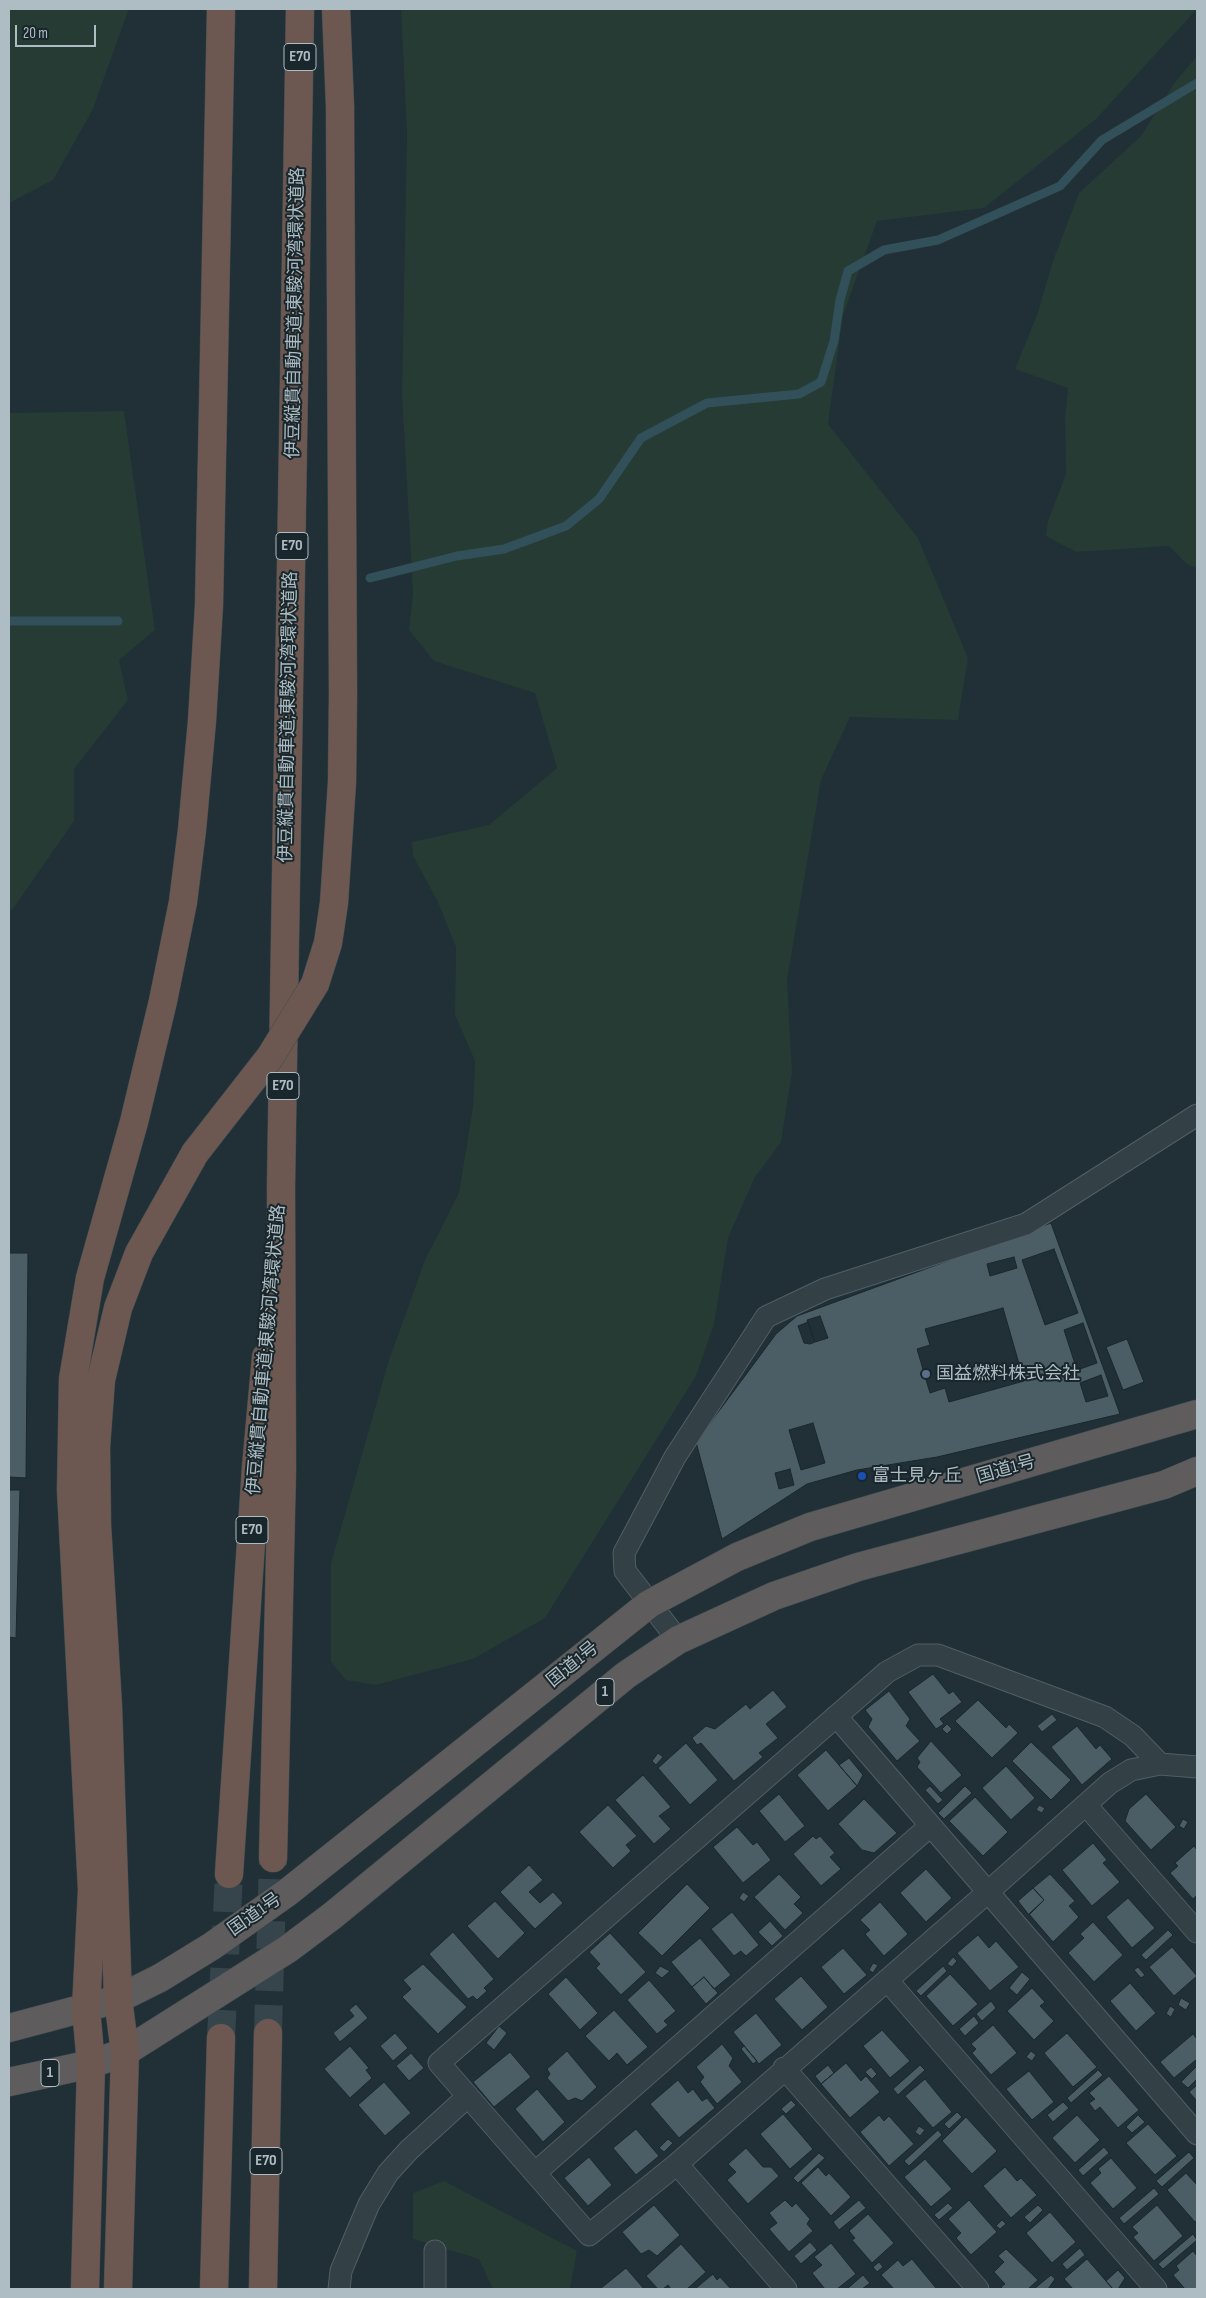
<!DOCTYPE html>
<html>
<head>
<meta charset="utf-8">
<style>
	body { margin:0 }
	#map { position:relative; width:1206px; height:2298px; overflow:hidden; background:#203036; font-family:"Sofia Sans Condensed",sans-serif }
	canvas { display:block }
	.frame { position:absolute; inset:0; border:10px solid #adbdc3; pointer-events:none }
	.scale { position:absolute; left:15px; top:25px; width:81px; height:22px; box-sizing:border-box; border:2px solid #adbdc3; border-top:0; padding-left:6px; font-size:15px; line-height:18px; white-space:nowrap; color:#adbdc3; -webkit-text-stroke:4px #19262b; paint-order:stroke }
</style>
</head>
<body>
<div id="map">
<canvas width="1206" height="2298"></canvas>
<div class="frame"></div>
<div class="scale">20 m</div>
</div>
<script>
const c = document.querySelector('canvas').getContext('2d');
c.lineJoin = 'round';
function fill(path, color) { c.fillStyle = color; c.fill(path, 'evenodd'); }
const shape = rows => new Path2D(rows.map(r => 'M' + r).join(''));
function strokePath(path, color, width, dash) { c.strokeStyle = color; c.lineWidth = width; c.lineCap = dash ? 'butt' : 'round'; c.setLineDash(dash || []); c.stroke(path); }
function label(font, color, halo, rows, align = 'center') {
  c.font = font + ' "Sofia Sans Condensed","Noto Sans JP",sans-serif'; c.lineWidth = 4; c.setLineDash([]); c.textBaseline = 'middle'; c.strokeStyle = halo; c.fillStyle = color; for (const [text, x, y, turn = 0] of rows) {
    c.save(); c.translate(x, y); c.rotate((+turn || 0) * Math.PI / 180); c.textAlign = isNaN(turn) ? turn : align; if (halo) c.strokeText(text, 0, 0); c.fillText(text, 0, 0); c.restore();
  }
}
const green = shape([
	[9,9,129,9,92,111,53,180,9,203],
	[401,9,1197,9,1096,119,984,208,877,221,843,315,828,424,918,538,968,658,958,720,850,717,821,780,787,980,792,1073,781,1142,755,1177,728,1238,714,1324,696,1376,545,1618,473,1659,376,1685,346,1680,331,1662,331,1563,388,1363,425,1260,459,1193,473,1107,475,1061,455,1015,456,947,437,900,413,856,412,842,489,825,557,768,535,693,434,661,409,630,413,594,402,394,407,134],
	[1197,56,1197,568,1187,564,1169,546,1076,552,1046,536,1048,521,1066,474,1065,418,1068,388,1015,369,1037,315,1053,261,1079,193,1141,136,1175,82],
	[124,411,155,630,119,660,128,700,74,769,74,821,13,909,9,912,9,413],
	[444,2181,577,2251,570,2289,493,2289,479,2259,413,2239,413,2193]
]);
const stream = shape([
	[370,578,457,556,504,549,566,526,599,499,641,438,707,403,799,394,821,382,834,341,840,300,848,271,884,250,938,240,1060,186,1102,140,1197,83],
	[9,621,118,621]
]);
const building = shape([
	[1051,1223,1120,1414,937,1457,857,1470,807,1484,722,1539,696,1442,776,1334,797,1316,1051,1223],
	[1054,1249,1078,1313,1045,1325,1022,1260,1054,1249],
	[9,1253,28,1253,26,1478,9,1477,9,1253],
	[1014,1257,1017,1268,990,1276,987,1264,1014,1257],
	[1003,1308,1024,1381,949,1402,945,1388,930,1393,917,1349,930,1345,925,1329,1003,1308],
	[820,1316,828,1338,815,1342,807,1320,820,1316],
	[808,1322,815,1342,810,1344,804,1343,798,1326,808,1322],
	[1083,1323,1097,1363,1077,1370,1064,1330,1083,1323],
	[1127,1339,1144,1382,1123,1390,1106,1347,1127,1339],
	[1101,1375,1108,1396,1086,1402,1080,1383,1101,1375],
	[813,1423,825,1463,801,1470,789,1430,813,1423],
	[790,1469,794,1485,779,1489,775,1473,790,1469],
	[9,1490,20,1490,16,1638,9,1637,9,1490],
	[933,1674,949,1694,953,1691,962,1702,940,1719,944,1724,936,1729,908,1692,933,1674],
	[773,1690,787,1707,766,1724,778,1738,759,1753,763,1757,734,1781,701,1743,697,1745,692,1738,706,1726,715,1729,746,1704,750,1709,773,1690],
	[889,1691,910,1719,906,1726,920,1741,897,1761,868,1727,872,1719,865,1710,889,1691],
	[978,1700,1006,1728,1009,1724,1018,1733,992,1758,955,1721,978,1700],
	[1052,1714,1057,1720,1042,1732,1037,1726,1052,1714],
	[947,1724,952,1729,947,1734,942,1729,947,1724],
	[1077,1726,1096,1749,1100,1745,1112,1759,1082,1785,1051,1747,1077,1726],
	[931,1741,962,1775,941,1793,917,1767,920,1762,917,1758,931,1741],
	[1031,1742,1071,1780,1051,1800,1012,1761,1031,1742],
	[686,1743,718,1780,690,1805,658,1768,686,1743],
	[826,1750,857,1786,828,1811,797,1775,826,1750],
	[658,1753,663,1757,656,1765,652,1761,658,1753],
	[849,1758,863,1775,857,1786,839,1765,849,1758],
	[1006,1766,1035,1798,1011,1820,982,1788,1006,1766],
	[643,1775,671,1807,659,1816,671,1829,654,1844,615,1800,643,1775],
	[930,1786,943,1800,938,1804,925,1790,930,1786],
	[965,1786,972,1793,944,1819,938,1813,965,1786],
	[779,1794,805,1826,785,1842,759,1811,779,1794],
	[1146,1794,1176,1827,1151,1850,1125,1821,1129,1809,1146,1794],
	[975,1797,1008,1832,983,1856,949,1821,975,1797],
	[864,1799,897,1833,874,1853,862,1850,838,1824,864,1799],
	[608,1805,637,1836,626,1845,631,1851,613,1868,579,1832,608,1805],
	[1039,1805,1045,1808,1042,1813,1036,1810,1039,1805],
	[1183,1819,1188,1822,1184,1829,1179,1826,1183,1819],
	[737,1827,753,1845,757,1842,771,1860,743,1883,713,1847,737,1827],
	[813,1836,816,1839,820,1836,835,1853,830,1857,841,1869,821,1886,793,1854,813,1836],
	[1093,1843,1107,1860,1103,1863,1120,1882,1092,1906,1062,1870,1093,1843],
	[1194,1846,1197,1850,1197,1895,1193,1899,1170,1873,1178,1866,1175,1863,1194,1846],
	[529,1865,543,1880,529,1892,540,1903,553,1892,563,1903,535,1929,500,1892,529,1865],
	[926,1869,952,1898,926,1922,900,1893,926,1869],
	[779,1874,801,1897,794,1904,803,1913,785,1930,754,1897,779,1874],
	[1050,1874,1075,1901,1069,1906,1079,1917,1053,1942,1029,1914,1044,1900,1033,1888,1050,1874],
	[687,1884,710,1908,662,1956,638,1933,687,1884],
	[1033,1888,1044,1900,1029,1915,1018,1901,1033,1888],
	[743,1892,749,1896,744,1902,739,1898,743,1892],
	[1128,1898,1155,1928,1132,1948,1106,1917,1128,1898],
	[495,1901,525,1933,498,1959,467,1926,495,1901],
	[880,1902,908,1934,884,1956,865,1934,870,1930,860,1920,880,1902],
	[732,1912,759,1945,746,1956,741,1951,734,1956,711,1929,732,1912],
	[770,1921,783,1936,772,1946,758,1932,770,1921],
	[1093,1922,1123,1955,1094,1982,1068,1953,1084,1938,1080,1934,1093,1922],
	[1168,1930,1173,1935,1146,1960,1141,1955,1168,1930],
	[453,1932,494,1979,484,1988,487,1991,477,2000,473,1996,468,1999,429,1954,453,1932],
	[610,1933,646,1972,621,1995,596,1968,600,1964,589,1952,610,1933],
	[978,1935,989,1948,996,1941,1019,1967,990,1991,957,1953,978,1935],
	[700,1938,731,1975,714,1989,704,1977,692,1987,671,1962,700,1938],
	[1172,1947,1197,1976,1174,1996,1149,1967,1172,1947],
	[843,1948,867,1975,844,1994,821,1967,843,1948],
	[953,1957,957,1961,952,1967,947,1964,953,1957],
	[873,1963,878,1965,873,1973,869,1970,873,1963],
	[423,1964,467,2007,438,2034,402,1997,411,1989,403,1980,423,1964],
	[660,1966,670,1971,662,1978,655,1973,660,1966],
	[943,1966,947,1971,921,1996,916,1991,943,1966],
	[1138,1967,1145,1975,1141,1978,1134,1970,1138,1967],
	[1022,1972,1030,1979,1017,1995,1009,1988,1022,1972],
	[950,1974,978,2004,953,2026,926,1996,950,1974],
	[801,1976,828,2007,802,2030,774,1999,801,1976],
	[566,1977,598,2013,580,2030,548,1994,566,1977],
	[704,1977,718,1993,706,2004,692,1987,704,1977],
	[649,1980,676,2011,664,2021,668,2025,657,2034,627,2000,649,1980],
	[1130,1983,1156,2013,1136,2031,1110,2001,1130,1983],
	[1032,1988,1045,2002,1040,2006,1054,2021,1034,2040,1007,2011,1032,1988],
	[1181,1998,1190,2003,1186,2010,1178,2005,1181,1998],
	[991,2001,996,2008,982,2021,976,2014,991,2001],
	[356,2004,368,2018,340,2042,333,2033,354,2016,349,2010,356,2004],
	[1170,2006,1175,2009,1171,2017,1166,2014,1170,2006],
	[614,2010,648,2047,627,2065,617,2053,609,2061,585,2036,614,2010],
	[756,2013,782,2045,759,2064,733,2032,756,2013],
	[974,2016,979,2023,965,2036,959,2029,974,2016],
	[993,2025,1017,2053,991,2075,972,2053,976,2049,971,2044,993,2025],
	[499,2026,507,2033,494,2050,486,2043,499,2026],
	[882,2030,910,2061,890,2078,863,2046,882,2030],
	[395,2033,408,2048,393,2061,380,2046,395,2033],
	[1067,2033,1097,2067,1073,2087,1044,2053,1067,2033],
	[1193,2034,1197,2039,1197,2059,1174,2078,1160,2062,1193,2034],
	[722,2044,733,2058,729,2066,742,2082,717,2104,700,2082,704,2077,696,2067,722,2044],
	[350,2046,369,2068,366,2070,372,2078,350,2098,324,2069,350,2046],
	[744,2046,757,2061,753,2064,741,2049,744,2046],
	[567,2051,597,2087,582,2101,575,2098,568,2101,547,2078,550,2074,547,2069,567,2051],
	[1031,2051,1036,2055,1032,2061,1026,2057,1031,2051],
	[510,2052,531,2077,494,2107,473,2082,510,2052],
	[411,2053,424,2068,409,2081,396,2066,411,2053],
	[846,2063,861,2081,866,2076,880,2092,850,2118,821,2084,846,2063],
	[828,2065,834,2073,821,2084,815,2076,828,2065],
	[920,2065,925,2070,898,2095,893,2089,920,2065],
	[1197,2066,1197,2079,1188,2088,1181,2082,1197,2066],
	[871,2067,877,2074,872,2079,865,2072,871,2067],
	[1098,2070,1103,2075,1071,2103,1067,2098,1098,2070],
	[1029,2071,1054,2102,1032,2120,1006,2089,1029,2071],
	[1109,2076,1139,2110,1118,2128,1100,2107,1095,2111,1089,2103,1095,2099,1089,2093,1109,2076],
	[925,2079,952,2112,933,2128,905,2096,925,2079],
	[678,2080,688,2093,693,2089,702,2101,707,2098,715,2108,679,2138,650,2104,678,2080],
	[384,2082,411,2113,385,2136,358,2105,384,2082],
	[1197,2085,1197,2101,1189,2092,1197,2085],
	[537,2089,565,2122,543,2142,515,2109,537,2089],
	[791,2100,796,2105,786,2114,781,2109,791,2100],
	[1063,2102,1069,2108,1053,2122,1047,2115,1063,2102],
	[957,2112,962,2117,949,2129,944,2124,957,2112],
	[783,2114,813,2149,790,2169,760,2134,783,2114],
	[879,2115,884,2121,889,2116,914,2144,889,2166,860,2132,879,2115],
	[1077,2115,1100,2140,1075,2163,1052,2138,1077,2115],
	[1138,2115,1145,2122,1132,2133,1126,2127,1138,2115],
	[966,2117,997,2151,972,2174,942,2141,966,2117],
	[1148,2124,1177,2156,1155,2175,1126,2143,1148,2124],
	[919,2126,925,2130,920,2136,915,2132,919,2126],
	[636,2129,659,2156,636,2175,613,2148,636,2129],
	[938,2130,942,2135,909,2166,904,2161,938,2130],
	[668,2139,673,2143,664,2152,659,2148,668,2139],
	[1104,2147,1109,2153,1083,2176,1078,2170,1104,2147],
	[746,2148,763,2167,771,2167,779,2176,748,2204,727,2180,736,2172,728,2164,746,2148],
	[1189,2152,1194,2158,1162,2187,1156,2181,1189,2152],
	[819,2153,825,2158,798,2183,793,2178,819,2153],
	[589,2157,612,2185,588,2206,564,2178,589,2157],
	[1111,2158,1137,2188,1113,2209,1090,2183,1101,2173,1098,2169,1111,2158],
	[925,2159,952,2189,931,2207,904,2177,925,2159],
	[818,2167,826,2176,829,2173,851,2197,831,2216,801,2183,818,2167],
	[1005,2167,1017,2181,1021,2178,1037,2195,1011,2218,983,2186,1005,2167],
	[1186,2173,1197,2185,1197,2220,1195,2222,1167,2190,1186,2173],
	[1154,2188,1159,2194,1124,2224,1119,2218,1154,2188],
	[785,2200,792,2207,796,2203,810,2219,807,2224,813,2231,789,2252,769,2229,777,2223,769,2213,785,2200],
	[859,2200,866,2208,839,2230,833,2222,859,2200],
	[969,2200,997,2232,971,2255,956,2238,961,2233,948,2219,969,2200],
	[948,2203,953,2208,939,2220,934,2215,948,2203],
	[654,2205,680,2235,657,2256,649,2250,641,2254,622,2232,654,2205],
	[1038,2205,1043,2210,1030,2223,1024,2217,1038,2205],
	[1157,2205,1183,2236,1154,2261,1133,2237,1138,2233,1132,2227,1157,2205],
	[1050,2212,1076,2242,1052,2263,1026,2233,1050,2212],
	[868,2214,894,2243,872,2263,852,2240,855,2238,849,2231,868,2214],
	[1002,2220,1006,2224,1000,2229,996,2226,1002,2220],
	[1193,2234,1197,2240,1163,2269,1158,2264,1193,2234],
	[810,2242,817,2250,801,2264,794,2256,810,2242],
	[831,2243,856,2274,837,2289,825,2289,812,2273,822,2265,814,2257,831,2243],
	[681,2244,706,2272,687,2289,671,2289,668,2285,663,2289,658,2289,646,2276,681,2244],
	[1080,2248,1085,2255,1067,2270,1062,2264,1080,2248],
	[1006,2249,1038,2280,1028,2289,1003,2289,1001,2287,1005,2284,994,2272,1004,2262,998,2256,1006,2249],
	[1193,2251,1197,2256,1197,2289,1185,2289,1173,2275,1179,2270,1176,2266,1193,2251],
	[912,2259,936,2288,934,2289,894,2289,881,2275,898,2260,903,2266,912,2259],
	[1087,2259,1106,2281,1113,2289,1073,2289,1064,2279,1087,2259],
	[879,2262,883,2267,877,2272,873,2267,879,2262],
	[626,2268,644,2289,600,2289,626,2268],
	[1118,2270,1125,2278,1118,2289,1113,2289,1106,2281,1118,2270],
	[713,2274,717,2280,720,2277,731,2289,695,2289,713,2274],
	[863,2275,870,2283,862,2289,847,2289,863,2275],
	[1051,2275,1055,2279,1048,2289,1034,2289,1051,2275]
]);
const motorwayTunnel = shape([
	[268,2033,273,1858],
	[221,2038,229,1874]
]);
const minor = shape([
	[678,1640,625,1571,624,1553,675,1457,766,1317,825,1289,1026,1224,1197,1115],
	[836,1716,1197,2134],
	[1160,1764,1133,1736,1105,1717,938,1655,918,1655,887,1672,439,2063,589,2235,677,2164,988,1892,1110,1783,1131,1770,1160,1764,1197,1767],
	[1086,1805,1197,1932],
	[887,1980,1156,2289],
	[784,2068,978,2289],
	[677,2164,786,2289],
	[536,2172,930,1826],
	[339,2289,341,2271,358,2230,369,2204,388,2173,409,2150,467,2097],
	[435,2289,435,2251]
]);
const trunk = shape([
	[9,2028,118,1999,160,1978,212,1946,288,1892,649,1604,737,1557,810,1527,1197,1414],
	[9,2082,91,2064,125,2052,288,1949,332,1916,626,1675,678,1640,774,1596,858,1567,1164,1485,1197,1471]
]);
const motorway = shape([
	[336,9,340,106],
	[273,1858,282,1470,281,1186,300,9],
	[229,1874,256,1467,266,1357],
	[85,2289,91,2064,86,2009,92,1890,71,1490,73,1379,90,1278,134,1122,163,1001,183,902,192,830,202,721,209,605,221,9],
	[118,2289,125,2052,118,1999,108,1706,97,1525,96,1447,101,1380,118,1308,139,1253,195,1153],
	[214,2289,221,2038],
	[263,2289,268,2033]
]);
const motorwayBridge = shape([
	[195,1153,270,1057,315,984,328,943,334,903,342,782,343,695,340,106]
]);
const markers = [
	[926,1374,5,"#5c6f8a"],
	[862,1476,5,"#1a4fb4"]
];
const shields = [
	[300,57,32],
	[292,546,32],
	[283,1086,32],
	[252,1530,32],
	[605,1692,18],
	[50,2073,18],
	[266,2161,32]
];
const shieldNames = [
	["E70",300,57],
	["E70",292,546],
	["E70",283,1086],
	["E70",252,1530],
	["1",605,1692],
	["1",50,2073],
	["E70",266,2161]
];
const streetNames = [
	["伊豆縦貫自動車道;東駿河湾環状道路",296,313,-89],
	["伊豆縦貫自動車道;東駿河湾環状道路",289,717,-89],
	["伊豆縦貫自動車道;東駿河湾環状道路",267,1350,-85],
	["国道1号",1006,1470,-16],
	["国道1号",573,1665,-39],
	["国道1号",255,1915,-35]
];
const poiNames = [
	["国益燃料株式会社",936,1374],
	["富士見ヶ丘",872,1476]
];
fill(green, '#253b34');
strokePath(stream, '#32505a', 9);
fill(building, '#4b5e65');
strokePath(building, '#1b282d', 1);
strokePath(motorwayTunnel, '#35454b', 28, [28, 14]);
strokePath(minor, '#515f64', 23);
strokePath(trunk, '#3e4c51', 29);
strokePath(motorway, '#3e4c51', 29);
strokePath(minor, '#334146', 21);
strokePath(trunk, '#5e5c5c', 28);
strokePath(motorway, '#6c5850', 28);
strokePath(motorwayBridge, '#3e4c51', 29, []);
strokePath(motorwayBridge, '#6c5850', 28);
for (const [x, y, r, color] of markers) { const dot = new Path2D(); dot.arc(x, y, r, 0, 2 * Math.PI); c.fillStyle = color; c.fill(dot); strokePath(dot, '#19262b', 2); }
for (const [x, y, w] of shields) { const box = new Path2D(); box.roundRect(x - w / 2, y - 13.5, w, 27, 4); c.fillStyle = '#19262b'; c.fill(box); strokePath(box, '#adbdc3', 1); }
label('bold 16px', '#adbdc3', null, shieldNames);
label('18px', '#adbdc3', '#19262b', streetNames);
label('18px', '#adbdc3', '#19262b', poiNames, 'left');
</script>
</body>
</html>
